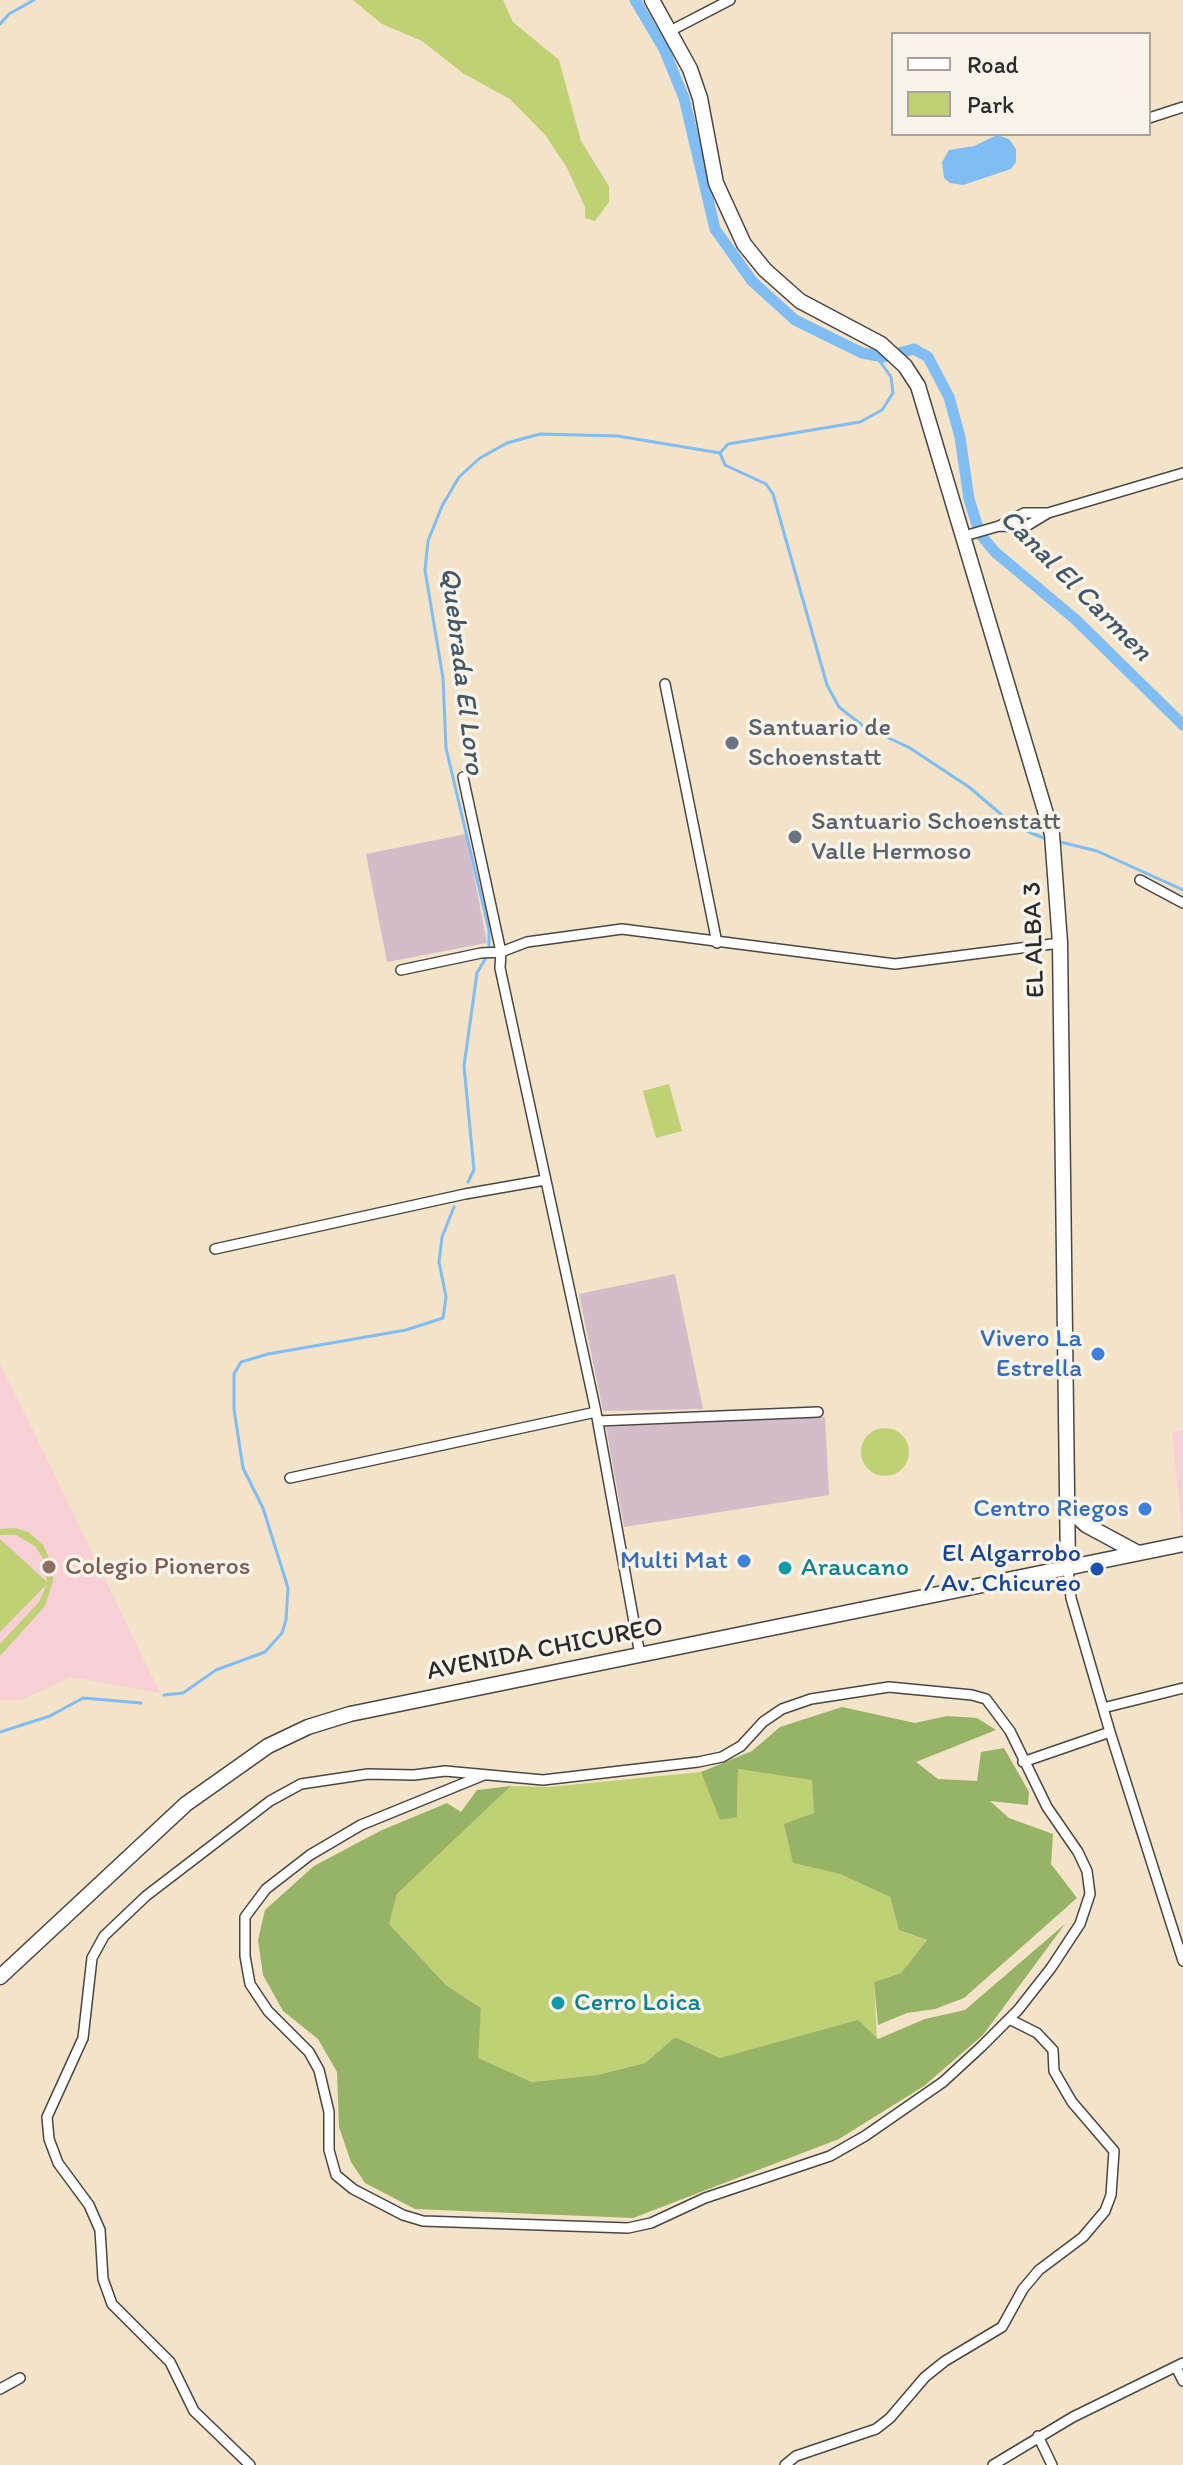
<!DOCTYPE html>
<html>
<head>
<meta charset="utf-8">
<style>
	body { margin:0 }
	#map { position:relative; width:1183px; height:2465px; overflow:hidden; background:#f3e3c9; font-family:Itim,sans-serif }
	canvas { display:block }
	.legend { position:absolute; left:891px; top:32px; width:260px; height:104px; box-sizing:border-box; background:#f7f3e8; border:2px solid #a5a39c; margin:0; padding:10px 14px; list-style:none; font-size:24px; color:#2b2b2b }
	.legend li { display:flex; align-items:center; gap:16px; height:40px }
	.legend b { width:40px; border:2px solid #a5a39c }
</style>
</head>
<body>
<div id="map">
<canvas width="1183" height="2465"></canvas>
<ul class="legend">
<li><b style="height:10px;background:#fff"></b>Road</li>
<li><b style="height:22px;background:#bfd174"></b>Park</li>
</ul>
</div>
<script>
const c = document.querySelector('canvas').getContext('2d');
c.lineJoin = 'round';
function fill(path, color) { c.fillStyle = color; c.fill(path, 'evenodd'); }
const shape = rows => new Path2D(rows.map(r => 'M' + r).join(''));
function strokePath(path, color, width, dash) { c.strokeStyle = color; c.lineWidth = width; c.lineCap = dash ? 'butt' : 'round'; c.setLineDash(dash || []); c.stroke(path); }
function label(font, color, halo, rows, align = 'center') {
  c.font = font + ' Itim,sans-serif'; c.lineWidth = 7; c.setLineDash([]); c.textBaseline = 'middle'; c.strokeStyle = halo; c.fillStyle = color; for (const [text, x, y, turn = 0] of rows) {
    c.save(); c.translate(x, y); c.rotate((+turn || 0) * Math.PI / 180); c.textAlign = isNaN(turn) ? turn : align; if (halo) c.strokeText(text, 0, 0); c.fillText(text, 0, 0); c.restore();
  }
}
const built = shape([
	[0,1364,27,1418,160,1693,71,1677,21,1700,0,1700],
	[1183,1430,1183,1540,1172,1433]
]);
const industrial = shape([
	[466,834,487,943,387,962,366,854],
	[675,1274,703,1409,603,1411,579,1294],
	[825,1417,829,1495,624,1527,606,1427]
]);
const green = shape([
	[353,0,503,0,513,22,559,60,581,141,609,186,609,202,595,221,585,218,585,207,567,168,546,136,510,99,464,74,422,41,382,24],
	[669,1084,682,1131,656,1138,643,1091],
	'861 1452a24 24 0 1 1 48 0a24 24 0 1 1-48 0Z',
	[15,1528,28,1532,43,1545,52,1564,53,1581,45,1606,0,1656,0,1644,39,1602,47,1584,0,1632,0,1539,47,1582,43,1558,35,1546,16,1535,0,1535,0,1529],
	[738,1769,813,1779,814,1813,793,1863,840,1874,890,1897,899,1930,927,1940,901,1973,874,1982,877,2039,784,2042,720,2058,675,2037,645,2063,597,2075,532,2082,477,2058,481,2008,446,1985,389,1924,397,1894,511,1786,549,1787,701,1772,721,1820,737,1816]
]);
const forest = shape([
	[842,1707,915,1723,947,1716,977,1718,996,1730,916,1762,938,1779,977,1781,981,1752,1004,1748,1029,1792,1028,1805,990,1801,1009,1818,1053,1834,1051,1864,1077,1898,964,1998,935,2009,907,2013,878,2025,874,1982,901,1973,927,1940,899,1930,890,1897,840,1874,793,1863,784,1824,814,1813,812,1780,738,1769,737,1817,720,1820,701,1772,752,1751,780,1727],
	[511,1786,397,1894,389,1924,446,1985,481,2008,478,2058,532,2082,597,2075,645,2063,675,2037,720,2058,858,2020,878,2039,925,2019,965,2010,1065,1924,983,2035,924,2086,839,2139,633,2218,415,2209,365,2183,351,2162,339,2127,337,2072,318,2039,283,2011,263,1975,258,1940,265,1910,314,1866,380,1831,447,1803,461,1812,477,1790]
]);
const water = shape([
	[997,135,1009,139,1016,149,1016,162,1011,169,963,185,950,183,944,178,942,162,949,150,974,146]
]);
const stream = shape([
	[0,24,9,14,34,0],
	[720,453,725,465,766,484,773,494,827,685,839,707,863,726,910,748,969,787,1016,827,1049,840],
	[1056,841,1097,851,1183,890],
	[489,949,489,930,446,748,443,678,425,570,428,541,442,506,459,477,480,458,507,443,540,434,618,436,720,453,728,444,860,422,882,410,893,393,891,377,877,357],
	[468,1182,474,1170,464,1066,477,973,487,956],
	[164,1695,183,1693,216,1670,265,1652,282,1633,286,1620,288,1588,263,1508,243,1468,234,1409,234,1374,241,1362,268,1354,406,1330,443,1318,446,1297,439,1262,442,1237,454,1207],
	[0,1732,50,1716,83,1698,141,1703]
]);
const canal = shape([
	[635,0,664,49,684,98,715,229,752,281,795,320,862,353,884,357,914,349,928,357,949,397,960,437,969,499,980,534,995,552,1075,619,1183,725]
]);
const street = shape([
	[672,30,730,0],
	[1149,118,1183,107],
	[999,526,1025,527,1048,513],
	[961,537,999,526,1024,513,1048,513,1183,473],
	[665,684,717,943],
	[1140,880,1183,903],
	[401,970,481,953,501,952,463,777],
	[215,1249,465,1194,545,1180],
	[598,1421,818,1412],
	[290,1478,596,1412],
	[1068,1569,1071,1598,1110,1732,1183,1961],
	[640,1655,596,1412,500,968,501,952,527,942,622,929,895,964,1060,943],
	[1103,1708,1183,1688],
	[1023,1762,1110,1732],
	[1176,2367,1183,2381],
	[0,2389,20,2378],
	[1038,2436,1052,2465],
	[250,2465,194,2411,170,2362,112,2304,103,2279,100,2230,89,2205,58,2163,49,2139,47,2117,83,2038,92,1958,104,1936,146,1896,270,1801,301,1784,368,1774,414,1775,445,1771,543,1780,698,1762,722,1757,741,1746,763,1722,782,1709,811,1699,889,1687,972,1695,986,1699,1010,1731,1047,1807,1078,1852,1087,1871,1090,1894,1080,1924,1051,1968,1018,2010,981,2047,943,2082,865,2136,830,2156,705,2198,651,2223,628,2228,423,2221,403,2215,353,2189,336,2175,329,2150,329,2112,319,2070,309,2052,268,2011,250,1984,245,1956,245,1917,266,1889,310,1855,361,1825,484,1775],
	[785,2465,796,2456,876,2429,890,2418,925,2377,945,2361,1002,2327,1023,2289,1039,2270,1083,2237,1105,2211,1111,2195,1114,2151,1072,2102,1054,2071,1053,2050,1037,2033,1009,2019],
	[993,2465,1073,2417,1183,2363]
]);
const secondary = shape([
	[652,0,690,69,700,98,716,183,744,244,765,270,800,301,881,344,905,366,918,386,1052,834,1060,943,1068,1569],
	[1068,1508,1086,1525,1138,1553],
	[0,1977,186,1804,268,1746,308,1727,350,1714,1183,1544]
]);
const markers = [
	[732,743,8,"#6b7280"],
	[795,837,8,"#6b7280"],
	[1098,1354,8,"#3f7fe0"],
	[1145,1509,8,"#3f7fe0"],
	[744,1561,8,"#3f7fe0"],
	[49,1567,8,"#8d6e63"],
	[785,1568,8,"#0f9aa8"],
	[1097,1569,8,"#1a4fb4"],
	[558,2003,8,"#0f9aa8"]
];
const worshipNames = [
	["Santuario de",748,728],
	["Schoenstatt",748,758],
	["Santuario Schoenstatt",811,822],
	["Valle Hermoso",811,852]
];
const streetNames = [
	["EL ALBA 3",1035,940,-92],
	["AVENIDA CHICUREO",545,1650,-11]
];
const shopNames = [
	["Vivero La",1082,1339],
	["Estrella",1082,1369],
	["Centro Riegos",1129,1509],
	["Multi Mat",728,1561]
];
const transitNames = [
	["El Algarrobo",1081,1554],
	["/ Av. Chicureo",1081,1584]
];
const educationNames = [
	["Colegio Pioneros",65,1567]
];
const cultureNames = [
	["Araucano",801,1568],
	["Cerro Loica",574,2003]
];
const waterNames = [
	["Canal El Carmen",1075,586,45],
	["Quebrada El Loro",461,671,83]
];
fill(built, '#f7cfd4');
fill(industrial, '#d2bdc8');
fill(green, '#bfd174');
fill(forest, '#97b366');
fill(water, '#80bdf3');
strokePath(stream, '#80bdf3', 3);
strokePath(canal, '#80bdf3', 11);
strokePath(street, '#494743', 12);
strokePath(secondary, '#494743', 17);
strokePath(street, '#fff', 9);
strokePath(secondary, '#fff', 14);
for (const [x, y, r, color] of markers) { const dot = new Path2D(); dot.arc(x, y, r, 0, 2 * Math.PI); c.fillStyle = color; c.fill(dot); strokePath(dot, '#f7f3e8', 3); }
label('26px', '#5b616d', '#f7f3e8', worshipNames, 'left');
label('26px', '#2b2b2b', '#f7f3e8', streetNames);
label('26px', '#366cbe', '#f7f3e8', shopNames, 'right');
label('26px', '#164399', '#f7f3e8', transitNames, 'right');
label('26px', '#785e54', '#f7f3e8', educationNames, 'left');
label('26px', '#0d838f', '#f7f3e8', cultureNames, 'left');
label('italic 28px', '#445767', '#f7f3e8', waterNames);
</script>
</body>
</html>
